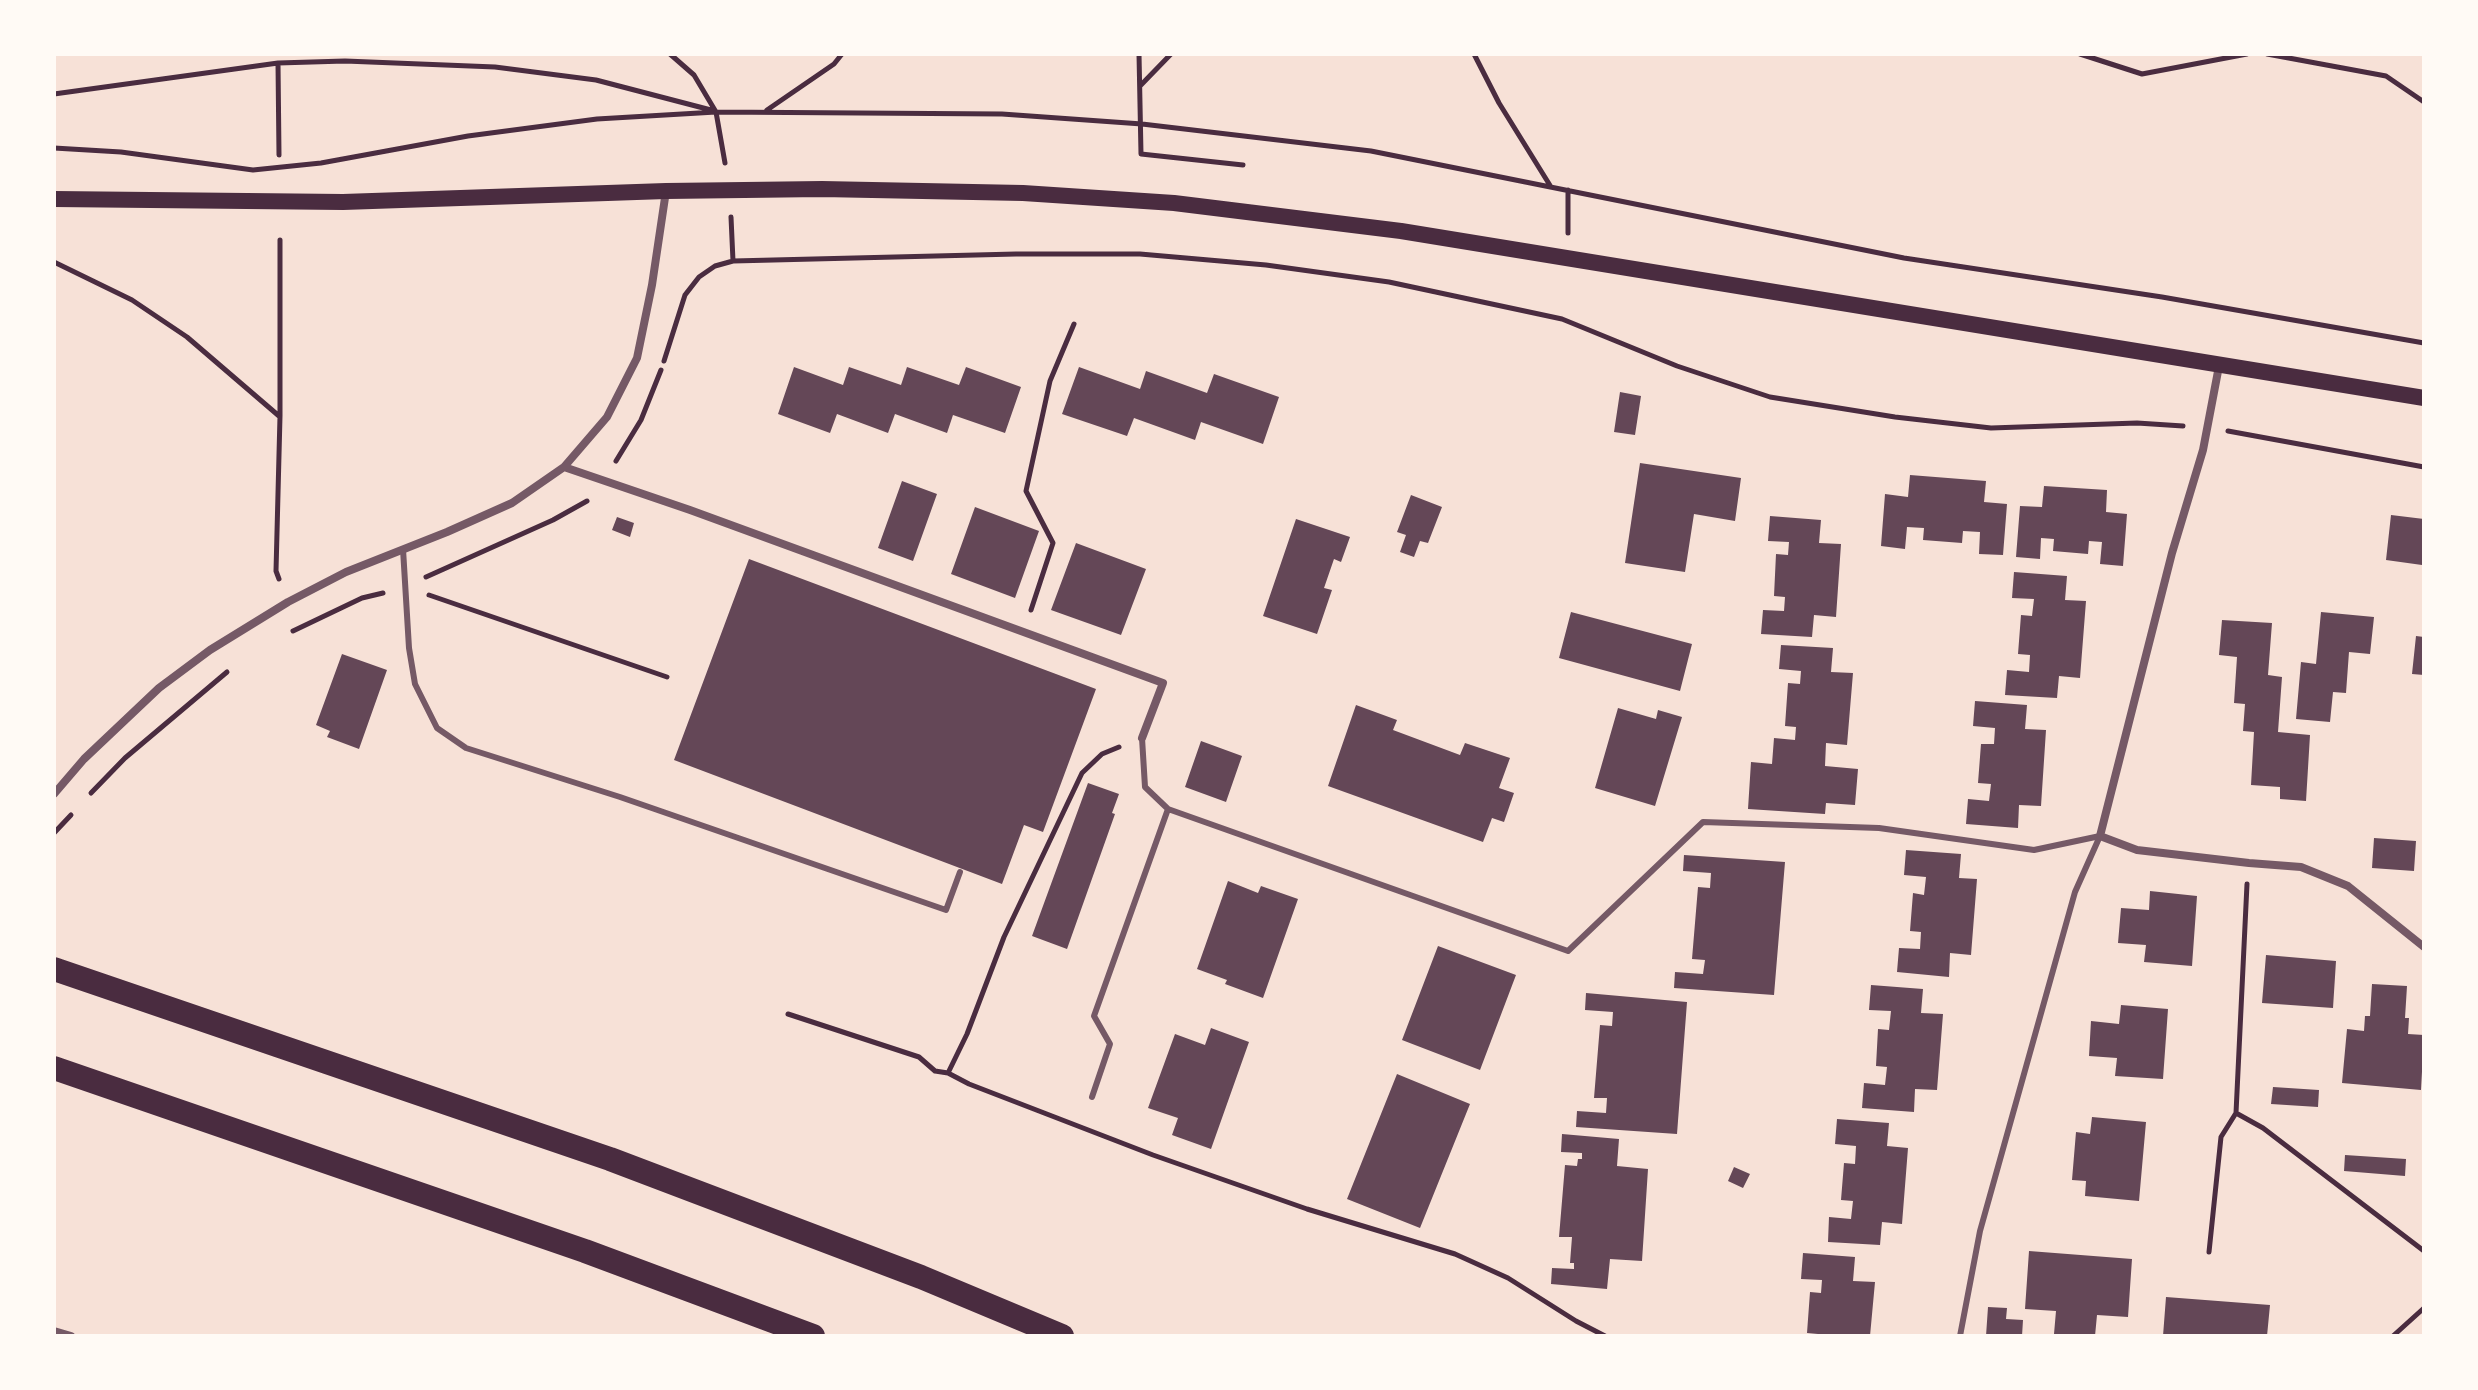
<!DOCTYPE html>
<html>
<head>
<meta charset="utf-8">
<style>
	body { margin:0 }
	#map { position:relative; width:2478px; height:1390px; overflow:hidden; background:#f7e1d7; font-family:"Playfair Display",serif }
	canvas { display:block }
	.frame { position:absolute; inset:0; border:56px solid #fffaf5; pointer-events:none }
</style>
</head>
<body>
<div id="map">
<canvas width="2478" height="1390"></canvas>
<div class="frame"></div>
</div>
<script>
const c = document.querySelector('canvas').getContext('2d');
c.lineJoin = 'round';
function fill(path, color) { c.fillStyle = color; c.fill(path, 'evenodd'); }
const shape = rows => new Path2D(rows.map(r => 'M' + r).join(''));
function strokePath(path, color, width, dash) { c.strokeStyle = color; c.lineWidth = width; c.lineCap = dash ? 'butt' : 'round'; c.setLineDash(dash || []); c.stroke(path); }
const building = shape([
	[794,367,843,385,849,367,901,385,907,367,959,385,966,367,1021,387,1005,433,953,415,947,433,895,414,888,433,837,414,830,433,778,414],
	[1079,367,1140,389,1146,371,1207,393,1214,374,1279,397,1263,444,1201,422,1195,440,1134,418,1127,436,1062,414],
	[1620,392,1641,396,1635,435,1614,432],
	[1640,463,1741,478,1735,521,1694,514,1685,572,1625,563],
	[1910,475,1986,481,1984,502,2007,504,2003,555,1979,554,1980,532,1963,531,1962,543,1923,540,1924,528,1907,527,1905,549,1881,546,1885,494,1908,497],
	[902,481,937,494,913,561,878,548],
	[2044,486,2107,490,2106,512,2127,514,2123,566,2100,564,2102,542,2089,541,2088,554,2053,551,2054,539,2041,538,2040,559,2016,557,2020,506,2042,507],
	[1411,495,1442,507,1428,543,1420,541,1414,557,1400,552,1406,535,1397,532],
	[975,507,1039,531,1015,598,951,574],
	[2391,515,2424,519,2422,565,2386,560],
	[1770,516,1821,520,1819,543,1841,544,1836,617,1814,615,1812,637,1761,634,1763,610,1784,611,1785,597,1774,596,1776,554,1788,555,1789,542,1768,541],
	[617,517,634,523,630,537,612,530],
	[1296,519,1350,537,1341,562,1334,559,1324,588,1332,590,1317,634,1263,616],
	[1076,543,1146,569,1121,635,1051,610],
	[749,559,1096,689,1043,832,1024,825,1002,884,674,760],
	[2014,572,2067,576,2065,600,2086,601,2080,678,2059,676,2057,698,2005,695,2007,670,2029,672,2030,655,2018,654,2021,615,2032,616,2034,599,2012,598],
	[1571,612,1692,644,1680,691,1559,658],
	[2321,612,2374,617,2370,654,2349,652,2346,693,2333,692,2330,722,2296,719,2301,662,2316,664],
	[2222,620,2272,623,2268,675,2282,677,2278,732,2310,735,2306,801,2280,799,2280,787,2251,785,2254,732,2243,731,2245,704,2234,703,2237,657,2219,655],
	[2416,636,2424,637,2424,675,2412,674],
	[1781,645,1833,648,1831,672,1853,673,1847,745,1826,743,1825,766,1858,769,1855,805,1826,803,1825,814,1748,809,1751,762,1772,764,1774,738,1795,740,1796,727,1785,726,1788,683,1800,684,1801,671,1779,669],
	[342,654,387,670,359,749,327,737,330,731,316,725],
	[1975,701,2027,705,2025,729,2046,730,2041,806,2019,805,2018,828,1966,824,1968,799,1989,801,1991,784,1978,783,1981,744,1994,744,1995,728,1973,726],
	[1356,705,1397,720,1393,730,1460,755,1465,743,1510,758,1499,788,1514,793,1504,822,1492,818,1483,842,1328,786],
	[1618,708,1656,719,1658,710,1682,717,1655,806,1595,788],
	[1201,741,1242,756,1226,802,1185,787],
	[1088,783,1119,794,1112,813,1115,814,1067,949,1032,936],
	[2374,838,2416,841,2414,871,2372,868],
	[1906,850,1961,854,1959,878,1977,879,1971,955,1950,953,1949,977,1897,972,1899,948,1920,949,1921,932,1910,931,1913,893,1924,895,1926,877,1904,875],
	[1684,855,1785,862,1774,995,1674,988,1675,972,1703,974,1705,960,1692,959,1698,887,1710,888,1711,873,1683,871],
	[1228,881,1258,893,1261,886,1298,899,1263,998,1225,984,1227,980,1197,969],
	[2150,891,2197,896,2192,966,2144,962,2146,945,2118,943,2121,908,2149,910],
	[1438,946,1516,975,1480,1070,1402,1040],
	[2266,955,2336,961,2333,1008,2262,1003],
	[2372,984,2407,986,2405,1018,2409,1018,2408,1034,2424,1035,2421,1090,2342,1083,2347,1029,2364,1031,2365,1016,2370,1016],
	[1871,985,1923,989,1921,1013,1943,1014,1937,1090,1915,1089,1914,1112,1862,1108,1864,1083,1885,1085,1887,1067,1876,1066,1878,1029,1889,1030,1891,1011,1869,1010],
	[1586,993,1687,1002,1677,1134,1576,1127,1577,1111,1606,1113,1607,1098,1594,1098,1600,1025,1612,1026,1613,1012,1585,1010],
	[2121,1005,2168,1009,2163,1079,2115,1076,2117,1058,2089,1056,2091,1021,2119,1024],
	[1211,1028,1249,1042,1211,1149,1172,1135,1178,1118,1148,1108,1175,1034,1205,1045],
	[1397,1074,1470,1104,1420,1228,1347,1199],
	[2273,1087,2319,1090,2318,1107,2271,1104],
	[2092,1117,2146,1122,2139,1201,2085,1196,2086,1181,2072,1180,2076,1132,2090,1134],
	[1837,1119,1889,1123,1887,1146,1908,1148,1902,1224,1882,1222,1880,1245,1828,1242,1829,1217,1851,1219,1853,1201,1841,1200,1844,1163,1855,1164,1856,1146,1835,1144],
	[1562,1134,1619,1139,1617,1166,1648,1169,1642,1261,1610,1259,1607,1289,1551,1284,1552,1268,1574,1269,1574,1263,1570,1263,1572,1237,1559,1237,1565,1165,1577,1166,1578,1159,1582,1159,1582,1153,1561,1152],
	[2345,1155,2406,1159,2405,1176,2344,1171],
	[1734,1167,1750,1174,1743,1188,1728,1181],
	[2029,1251,2132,1259,2128,1317,2097,1315,2095,1336,2054,1334,2056,1311,2025,1309],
	[1803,1253,1855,1257,1853,1281,1875,1282,1870,1336,1818,1336,1818,1334,1807,1333,1810,1292,1821,1293,1822,1280,1801,1279],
	[2166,1297,2270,1305,2267,1336,2163,1336],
	[1988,1307,2007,1308,2006,1319,2023,1320,2022,1336,1986,1336]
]);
const path = shape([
	[670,54,694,75,716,112,725,163],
	[1139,54,1141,154,1243,165],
	[1474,54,1499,103,1551,187],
	[2080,54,2142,74,2247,54],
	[2267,54,2386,76,2424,102],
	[278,63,279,155],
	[1140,86,1171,54],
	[54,94,278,63,345,61,495,67,596,80,711,110],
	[767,110,834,64,842,54],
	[54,148,121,152,253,170,321,163,468,136,597,119,716,112,1002,114,1142,124,1371,151,1904,258,2162,297,2424,343],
	[731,217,733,261],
	[1568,233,1568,190],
	[54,262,132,300,187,337,279,416],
	[664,361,685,295,699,277,715,266,733,261,1016,254,1140,254,1266,265,1389,282,1562,319,1677,366,1770,397,1895,417,1991,428,2137,423,2183,426],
	[2228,431,2424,467],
	[616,461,641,420,661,370],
	[426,577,553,520,587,501],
	[279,579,276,571,280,416,280,240],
	[429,595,667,677],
	[1031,610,1053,543,1026,491,1050,381,1074,324],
	[293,631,362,598,383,593],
	[91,793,125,758,227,672],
	[54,833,71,815],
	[788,1014,919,1057,935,1071,948,1073,967,1034,1004,937,1082,773,1102,754,1119,747],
	[948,1073,969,1084,1153,1155,1307,1209,1455,1254,1508,1278,1576,1321,1605,1336],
	[2236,1113,2263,1128,2424,1251],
	[2209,1252,2221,1137,2236,1113,2247,884],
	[2393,1336,2424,1308]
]);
const service = shape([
	[403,549,409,648,415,684,437,728,466,748,620,797,946,910,960,872],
	[1142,738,1145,787,1168,809,1568,951,1703,822,1879,828,2034,850,2100,836],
	[1092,1097,1110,1044,1094,1016,1168,809],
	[1960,1336,1980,1231,2075,892,2100,836]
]);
const minor = shape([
	[2219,366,2203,450,2172,553,2100,836,2137,850,2249,863,2301,867,2348,886,2424,947],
	[564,467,690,510,1163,683,1142,738],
	[54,794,84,759,159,688,210,650,288,602,346,572,447,532,512,503,564,467,607,417,637,358,652,285,666,191],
	[54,1331,71,1336]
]);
const secondary = shape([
	[54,199,343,202,666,191,822,189,1023,193,1174,203,1401,231,2424,398]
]);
const motorway = shape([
	[54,969,610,1159,921,1277,1062,1336],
	[54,1068,585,1251,813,1336]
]);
fill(building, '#644757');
strokePath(path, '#4a2c40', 5);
strokePath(service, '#755966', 6);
strokePath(minor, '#755966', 8);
strokePath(secondary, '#4a2c40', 16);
strokePath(motorway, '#4a2c40', 24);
</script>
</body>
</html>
